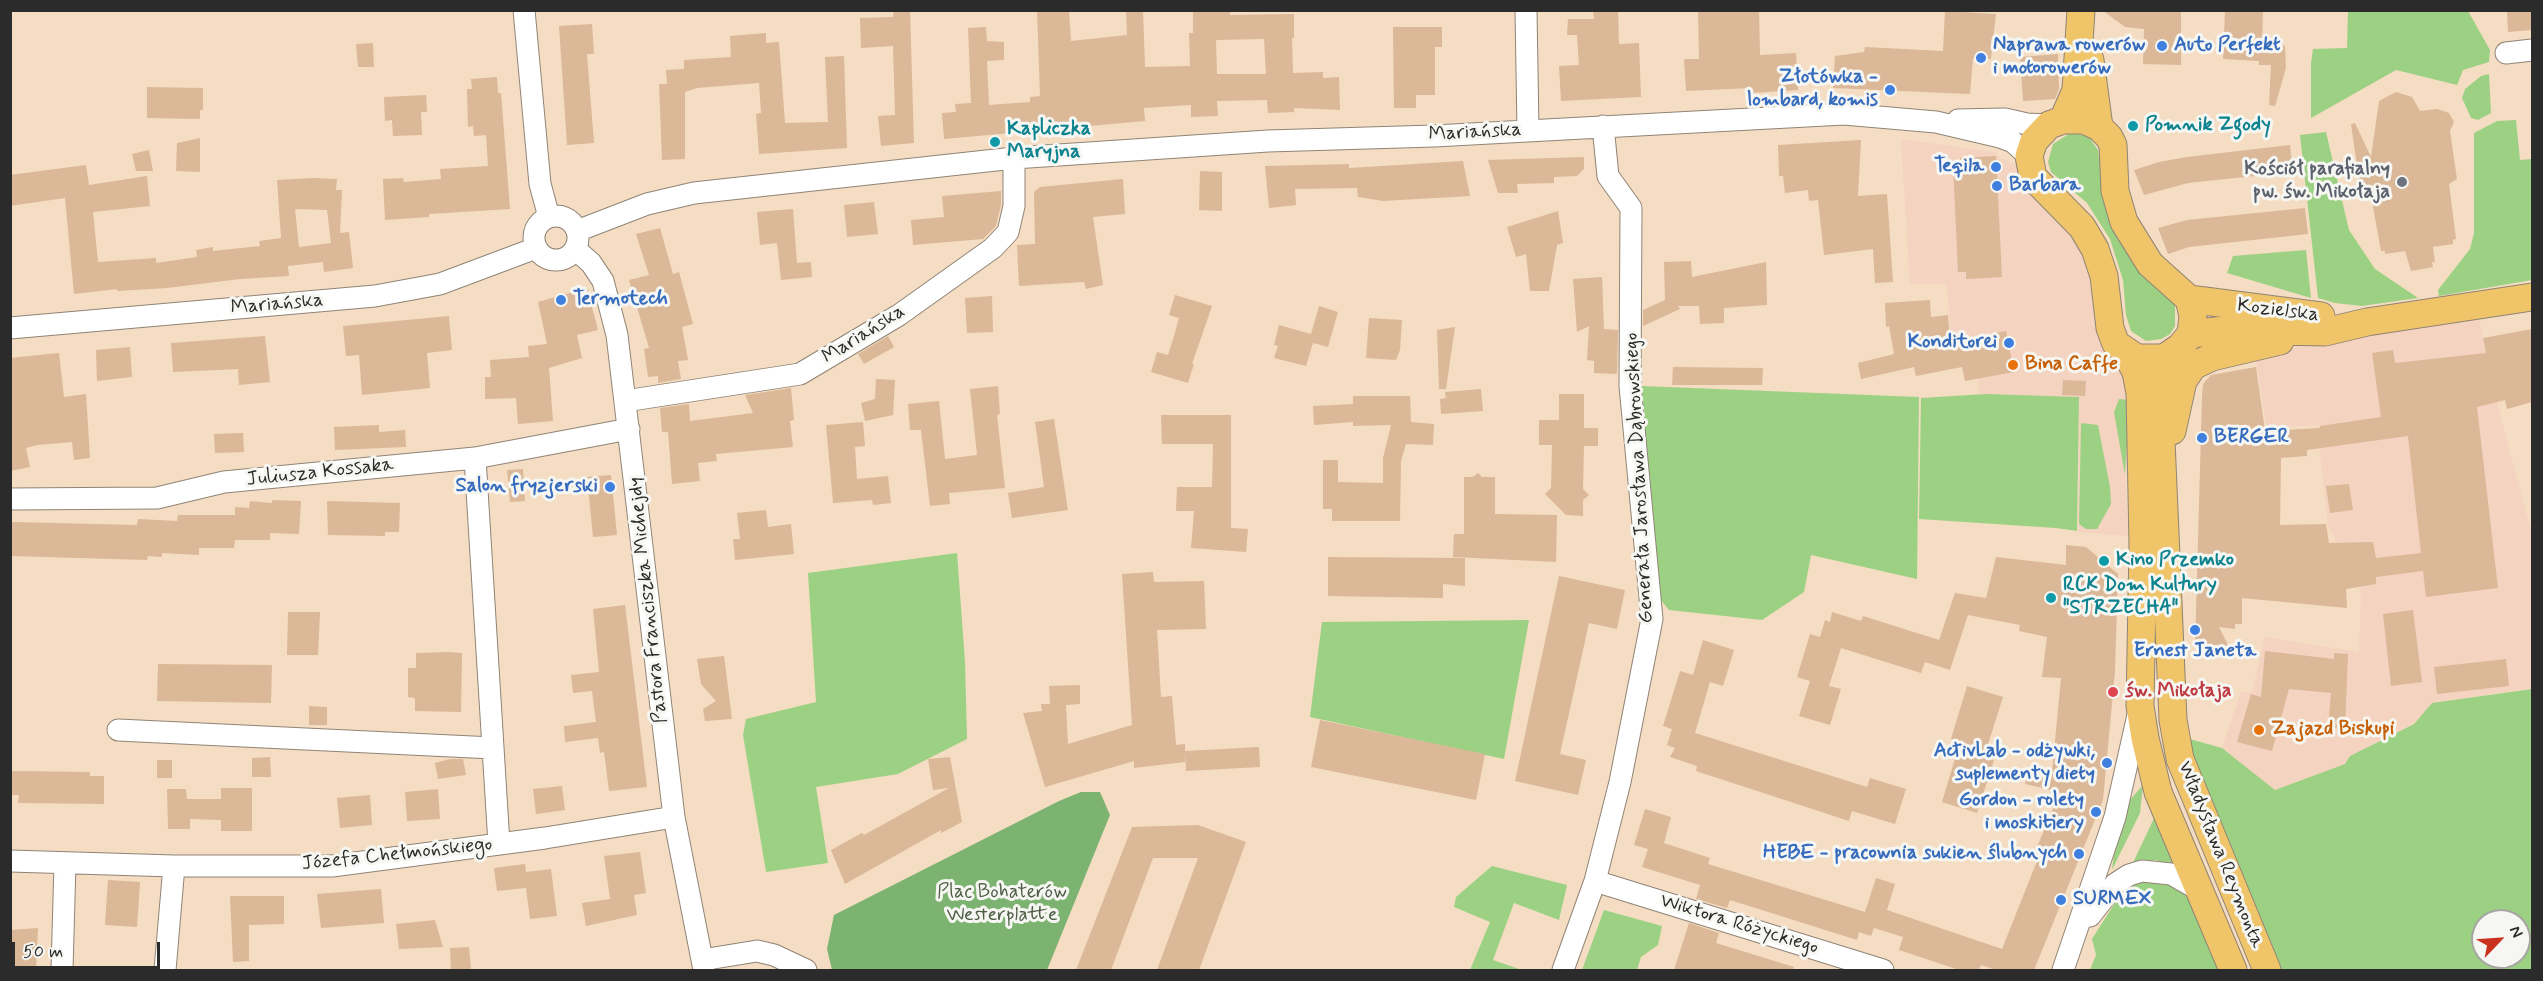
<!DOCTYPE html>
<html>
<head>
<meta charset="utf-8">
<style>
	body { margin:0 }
	#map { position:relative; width:2543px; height:981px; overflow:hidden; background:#f4ddc2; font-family:Mynerve,sans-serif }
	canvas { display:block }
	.frame { position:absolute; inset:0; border:12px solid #2b2b2b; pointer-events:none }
	.north { position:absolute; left:2471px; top:909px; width:60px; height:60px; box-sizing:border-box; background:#f6f6f2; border:2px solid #a5a5a2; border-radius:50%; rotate:65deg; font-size:16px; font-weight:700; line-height:24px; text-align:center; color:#2b2b2b }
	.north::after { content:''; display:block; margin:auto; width:21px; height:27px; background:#c8321e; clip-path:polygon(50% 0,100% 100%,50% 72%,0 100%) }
	.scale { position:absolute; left:12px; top:942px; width:148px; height:27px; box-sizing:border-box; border:3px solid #2b2b2b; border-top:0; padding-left:8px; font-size:18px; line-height:21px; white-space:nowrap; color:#2b2b2b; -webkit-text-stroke:4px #f6f6f2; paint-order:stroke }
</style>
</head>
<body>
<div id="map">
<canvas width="2543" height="981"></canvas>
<div class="frame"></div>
<div class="north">N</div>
<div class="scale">50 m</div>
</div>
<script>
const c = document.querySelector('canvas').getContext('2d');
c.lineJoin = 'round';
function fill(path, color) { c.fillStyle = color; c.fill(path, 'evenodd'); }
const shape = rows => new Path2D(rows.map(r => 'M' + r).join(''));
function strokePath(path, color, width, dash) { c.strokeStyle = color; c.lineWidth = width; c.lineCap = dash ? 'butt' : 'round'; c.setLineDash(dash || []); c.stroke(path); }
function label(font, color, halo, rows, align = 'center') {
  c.font = font + ' Mynerve,sans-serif'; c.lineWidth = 6; c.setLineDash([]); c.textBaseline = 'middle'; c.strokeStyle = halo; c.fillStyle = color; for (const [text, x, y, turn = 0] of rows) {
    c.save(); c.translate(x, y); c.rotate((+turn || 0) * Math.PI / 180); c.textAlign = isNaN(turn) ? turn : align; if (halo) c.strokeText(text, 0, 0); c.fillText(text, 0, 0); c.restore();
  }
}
const built = shape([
	[1901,139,1994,152,2000,158,2022,167,2074,232,2093,268,2125,372,2130,408,2126,475,2128,536,2078,532,2079,397,1980,394,1970,338,1951,342,1947,284,1910,284],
	[2479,318,2490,376,2532,535,2532,688,2432,703,2414,723,2352,756,2345,764,2275,790,2222,748,2241,692,2252,692,2265,637,2359,652,2361,597,2351,543,2337,543,2328,525,2317,425,2267,428,2255,355,2335,339]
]);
const green = shape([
	[2348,11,2468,11,2490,50,2489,62,2463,70,2457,85,2396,70,2311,118,2311,63,2313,49,2347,48],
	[2489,74,2491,113,2478,120,2471,118,2462,98,2465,89,2481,76],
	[2516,120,2520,160,2532,159,2532,280,2439,296,2438,290,2470,249,2474,233,2474,133,2497,121],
	[2072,132,2089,137,2098,150,2104,204,2125,251,2138,267,2175,304,2175,326,2170,334,2161,339,2146,341,2131,331,2126,315,2123,280,2110,239,2087,203,2051,172,2048,162,2053,144],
	[2326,132,2349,230,2375,269,2418,298,2362,306,2335,303,2318,298,2300,135],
	[2306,250,2311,298,2227,273,2233,256],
	[1641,386,1919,397,1917,579,1811,555,1804,592,1762,620,1669,610,1660,599],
	[1986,394,2079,397,2077,531,2056,528,1919,519,1921,398],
	[2119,399,2128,400,2129,409,2125,475,2114,412],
	[2081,423,2098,425,2110,487,2111,504,2097,529,2086,529,2079,524],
	[957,553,965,662,967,739,898,774,816,787,828,863,766,872,743,735,746,719,816,702,808,573],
	[1529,620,1504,759,1310,717,1322,622],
	[2532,689,2532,970,2277,970,2224,843,2186,738,2222,748,2275,790,2345,764,2350,756,2414,724,2432,703],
	[2483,921,2519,921,2519,957,2483,957],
	[2143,785,2140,813,2112,870,2115,845,2129,801],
	[2155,816,2178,868,2156,860,2132,865],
	[1492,866,1567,885,1559,920,1514,903,1493,960,1522,970,1470,970,1490,922,1454,907,1456,897],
	[2155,879,2173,885,2188,897,2220,970,2090,970,2096,955,2092,939,2120,895,2138,881],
	[1604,910,1662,926,1658,945,1641,957,1637,970,1582,970]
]);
const forest = shape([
	[1081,792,1100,792,1110,815,1047,970,832,970,827,949,834,915,1059,801]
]);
const building = shape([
	[894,10,910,10,914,143,881,146,878,116,895,115,893,46,861,48,860,18,893,17],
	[1037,10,1069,10,1071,41,1127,35,1126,10,1143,10,1145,67,1190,66,1189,33,1193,33,1193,10,1230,10,1230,15,1294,14,1294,38,1292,38,1293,73,1323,72,1323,78,1339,77,1340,110,1294,108,1294,112,1268,113,1267,100,1217,101,1218,116,1191,117,1191,105,1144,108,1145,121,944,139,942,113,956,112,955,104,971,103,968,28,986,27,987,41,1004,42,1004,60,987,61,989,105,1030,102,1030,97,1040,96],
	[1264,39,1266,74,1217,74,1216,40],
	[1593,10,1618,10,1619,44,1639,43,1641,97,1561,101,1559,66,1579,65,1577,35,1567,35,1568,19,1594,19],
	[1698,10,1759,10,1760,55,1796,53,1798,90,1751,93,1751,88,1686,91,1684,59,1699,59],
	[2102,10,2181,10,2181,65,2143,64,2144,29,2125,27],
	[2225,10,2263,10,2262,46,2285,46,2286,68,2275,106,2269,105,2271,65,2259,65,2259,61,2223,59],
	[2507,10,2532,10,2532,30,2508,32],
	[1945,11,1996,14,1991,59,1973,58,1970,94,1833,88,1835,56,1864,52,1865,47,1943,51],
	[592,24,594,54,587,54,594,143,567,145,559,26],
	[1393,27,1442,27,1442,47,1435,47,1435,95,1416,95,1416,108,1394,108],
	[766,33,766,43,779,42,785,123,828,122,825,57,844,56,847,148,759,154,756,114,761,113,759,83,697,88,685,92,685,159,662,160,659,84,667,84,666,70,684,69,684,60,731,57,730,36],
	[373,43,374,67,358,67,356,44],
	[2058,54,2059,89,2055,99,2023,101,2020,57],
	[497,77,498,93,501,93,510,209,429,214,429,217,385,220,383,179,403,178,404,182,441,179,440,169,488,166,486,135,474,136,473,126,468,127,467,89,472,89,471,79],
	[147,87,203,88,203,110,200,110,200,119,147,118],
	[2396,92,2412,97,2420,111,2437,109,2449,113,2454,122,2450,131,2457,179,2449,184,2456,239,2453,240,2453,244,2433,247,2435,262,2432,262,2433,267,2411,271,2405,251,2385,254,2385,251,2381,251,2371,196,2366,197,2365,193,2361,194,2351,124,2355,123,2371,157,2379,101],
	[426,95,427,112,421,112,422,135,393,136,392,120,385,121,384,97],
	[200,138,200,172,176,171,177,143],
	[1861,140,1858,196,1887,194,1893,282,1875,283,1873,249,1824,255,1818,200,1809,201,1808,190,1785,193,1783,176,1779,176,1778,145],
	[2290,145,2293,172,2188,183,2144,195,2134,170,2159,162,2187,157],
	[149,150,153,171,136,171,132,154],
	[1996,156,2002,277,1966,279,1966,272,1958,272,1953,165,1961,165,1960,158],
	[1584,157,1584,169,1577,176,1554,177,1554,183,1517,184,1518,193,1498,193,1488,160],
	[1463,161,1470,196,1383,201,1358,197,1357,188,1295,189,1296,205,1269,208,1265,166,1349,164,1349,168],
	[86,165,89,185,147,176,150,206,93,212,98,262,156,258,156,263,197,257,196,250,213,247,213,251,260,246,259,241,281,238,277,180,314,178,337,179,336,190,342,190,340,233,349,232,353,268,324,272,323,262,288,266,289,276,240,279,167,288,117,291,117,289,74,294,65,198,10,206,10,175],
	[295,209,327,210,331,243,299,247],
	[1200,171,1222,172,1222,211,1199,210],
	[1123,179,1125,214,1093,217,1103,285,1086,289,1084,282,1019,286,1017,245,1035,244,1034,192,1040,187],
	[1001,191,1001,205,996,226,983,239,913,245,911,220,944,217,942,196],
	[874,202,878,234,847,237,844,205],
	[2305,208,2308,234,2189,247,2168,254,2158,228,2187,220],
	[793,209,797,263,811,262,812,277,781,280,777,243,760,245,757,212],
	[1558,211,1563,243,1557,245,1549,291,1530,291,1526,254,1516,257,1507,227],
	[660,228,673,274,679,272,693,324,682,327,688,360,678,361,681,379,658,383,658,376,648,377,644,349,649,348,629,280,649,275,636,234],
	[1691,261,1692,277,1766,262,1767,305,1724,308,1724,323,1700,324,1699,306,1678,306,1680,309,1643,326,1643,310,1665,300,1664,262],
	[1602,277,1604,329,1618,330,1617,374,1594,373,1594,361,1587,360,1589,326,1577,332,1573,279],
	[587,288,598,330,577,335,582,358,549,368,553,421,518,424,516,398,485,399,485,377,491,377,490,360,529,357,528,346,547,344,538,302],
	[1175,295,1212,306,1192,364,1194,364,1188,383,1151,372,1157,352,1168,355,1174,336,1179,318,1169,315],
	[992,296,993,332,967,333,965,298],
	[1930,300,1931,317,1948,315,1950,342,2006,331,2014,372,1965,381,1962,367,1916,376,1914,367,1861,379,1858,363,1894,354,1889,326,1886,327,1885,303],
	[1319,306,1338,312,1328,347,1313,343,1306,366,1274,358,1278,346,1274,345,1279,325,1311,334],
	[449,316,452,350,427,353,430,388,362,395,359,355,346,356,343,326],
	[1369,318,1402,320,1400,350,1396,360,1366,358],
	[1455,327,1446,389,1439,389,1437,330],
	[2532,329,2532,402,2507,409,2505,400,2477,407,2498,588,2426,597,2423,571,2376,577,2376,584,2346,589,2347,608,2242,598,2242,624,2235,624,2235,629,2219,627,2232,653,2195,647,2202,397,2203,384,2211,375,2256,367,2265,431,2320,428,2320,426,2381,417,2372,353,2393,350,2395,363,2486,353,2483,338],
	[2408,436,2421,553,2376,558,2373,542,2329,543,2326,524,2280,525,2281,458,2307,456,2307,450],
	[265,336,270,382,239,385,238,369,173,372,171,343],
	[888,336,894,347,864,364,858,354],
	[130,347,132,377,97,381,96,350],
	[59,353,64,397,86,394,90,458,74,460,72,442,37,445,26,448,30,467,10,471,10,358],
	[1673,367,1763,368,1762,385,1672,385],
	[876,379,895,380,893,415,865,421,861,403,875,399],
	[2063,380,2086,381,2085,396,2062,395],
	[998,386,1000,414,997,415,1005,488,949,493,950,504,930,506,921,430,910,430,908,404,939,401,945,459,977,455,970,389],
	[791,388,794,420,790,421,793,447,716,454,717,461,698,463,700,481,672,484,668,432,662,432,660,408,689,404,690,421,753,413,745,395],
	[1481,389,1483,411,1441,414,1440,399,1446,398,1445,392],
	[1559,394,1584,394,1584,428,1598,428,1598,446,1584,446,1583,489,1589,495,1583,500,1583,516,1566,515,1545,494,1551,488,1552,445,1539,445,1539,420,1559,420],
	[1353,396,1410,396,1411,422,1434,424,1433,445,1406,444,1401,461,1400,521,1332,521,1332,509,1323,509,1323,460,1338,460,1338,482,1383,483,1383,458,1391,425,1353,426,1353,422,1314,425,1313,406,1353,404],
	[1161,415,1231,415,1231,528,1248,529,1246,552,1191,548,1194,511,1176,511,1177,487,1212,487,1213,444,1162,444],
	[1054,419,1068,510,1012,518,1008,493,1044,487,1035,422],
	[863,422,865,446,855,447,857,479,888,476,891,503,873,505,872,500,833,503,826,425],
	[379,425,379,432,405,430,406,447,335,450,334,427],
	[243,433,244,452,215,453,214,434],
	[523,469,525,501,510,502,507,470],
	[1478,473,1482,477,1495,477,1495,514,1557,515,1556,562,1453,557,1454,534,1464,534,1464,477,1473,477],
	[611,475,617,535,593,537,587,477],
	[2349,484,2353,510,2330,513,2326,486],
	[272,500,301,501,299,534,270,533,270,540,235,540,234,548,199,548,199,555,162,553,162,557,148,556,147,560,10,556,10,522,13,522,137,525,138,519,177,521,178,515,235,515,235,507,249,508,250,501,272,503],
	[327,501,400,503,399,532,385,532,385,536,328,535],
	[766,510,768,527,791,524,794,554,735,560,733,539,740,539,737,513],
	[2066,545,2086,547,2118,574,2115,671,2103,800,2034,970,1996,970,1981,965,1979,970,1959,970,1899,950,1903,937,1874,928,1871,936,1859,932,1857,940,1730,900,1727,908,1696,899,1700,885,1642,867,1648,849,1634,845,1645,809,1671,817,1664,843,1710,858,1708,864,1865,912,1876,878,1895,884,1887,910,2002,949,2039,856,2034,854,2060,792,2025,784,2030,766,2052,772,2061,678,2042,677,2047,637,2019,631,2020,625,1968,615,1950,670,1925,662,1921,673,1841,648,1829,686,1841,689,1830,725,1799,716,1810,681,1797,677,1810,634,1820,637,1825,620,1830,622,1832,612,1861,621,1863,616,1939,640,1955,593,1986,598,1996,557,2066,565],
	[1328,557,1465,558,1465,586,1443,584,1443,598,1328,596],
	[1153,572,1154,582,1204,581,1206,629,1157,630,1161,697,1172,696,1176,745,1185,744,1185,762,1134,768,1134,761,1045,787,1023,713,1042,711,1041,704,1050,704,1049,686,1080,685,1080,704,1066,705,1068,744,1132,725,1122,574],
	[1559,576,1625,590,1617,629,1589,623,1560,754,1586,760,1578,795,1515,781],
	[625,605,647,787,609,791,604,752,600,753,598,738,565,742,564,726,596,722,592,691,573,693,571,675,599,672,593,609],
	[2413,610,2422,682,2391,686,2383,614],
	[288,612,320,612,318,655,287,655],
	[1703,640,1734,650,1723,686,1710,682,1695,733,1867,787,1870,778,1906,789,1895,824,1852,811,1849,821,1696,771,1697,766,1670,757,1675,748,1667,745,1672,729,1663,726,1680,671,1693,675],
	[2265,651,2334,659,2334,653,2348,654,2345,729,2328,727,2331,693,2289,689,2272,751,2237,742,2251,694,2261,697],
	[448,652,462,653,461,712,415,711,415,698,408,697,408,668,416,668,416,653],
	[724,656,732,719,705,721,703,709,716,701,701,684,697,659],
	[2506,659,2509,686,2437,694,2434,667],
	[158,664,272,665,271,703,157,701],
	[1967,686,2003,697,1984,757,1994,760,1977,813,1942,802,1960,742,1951,739],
	[309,706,327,707,327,725,309,725],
	[1320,720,1485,754,1476,800,1311,767],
	[1259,747,1260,767,1186,771,1185,751],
	[270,757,271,777,252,777,252,758],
	[950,757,962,822,941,833,941,830,845,884,831,850,862,833,864,835,949,788,933,790,928,759],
	[450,759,463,759,466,775,438,779,435,763],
	[157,760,172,760,172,778,157,778],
	[10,771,90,772,90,776,104,776,104,804,18,803,19,795,10,795],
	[562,786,565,810,536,814,533,789],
	[221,788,252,788,252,831,221,831,221,820,190,819,190,829,168,829,167,789,186,789,187,799,221,799],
	[438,789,440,819,407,821,405,792],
	[370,795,372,825,340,828,337,798],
	[1198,825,1246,842,1199,970,1157,970,1198,858,1153,858,1111,970,1076,970,1132,827],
	[640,852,646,893,634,895,637,915,586,926,582,903,610,899,604,856],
	[525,864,526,872,551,869,557,916,530,919,526,888,497,891,494,868],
	[108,880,140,882,137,927,105,925],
	[381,889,384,923,321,928,317,894],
	[230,896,284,896,284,924,249,925,249,961,233,962],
	[435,920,443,947,399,949,396,924],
	[1689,923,1719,933,1716,943,1794,967,1793,970,1674,970],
	[38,928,36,970,10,970,10,930],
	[469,947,471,970,451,970,450,948]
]);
const minor = shape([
	[524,10,540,184,549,217],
	[1526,10,1528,131],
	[2506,53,2532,50],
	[1958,120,2005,119,2027,124,2049,125],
	'534 238a22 22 0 1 1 44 0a22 22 0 1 1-44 0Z',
	[577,231,647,204,694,193,1014,158,1268,141,1434,136,1844,114,1936,122,2000,137,2013,142,2029,156],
	[575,249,591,263,603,281,617,335,674,817,704,970],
	[10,328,375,296,440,284,536,248],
	[625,401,800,374,899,315,993,248,1008,232,1014,206,1014,158],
	[475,458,499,844],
	[10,499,157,498,224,482,475,458,629,429],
	[118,730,493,748],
	[10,861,174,866,332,866,545,838,674,817],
	[1595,881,1883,970],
	[2090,916,2115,884,2129,875,2142,871,2171,874,2199,890],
	[702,960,757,951,774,955,806,970],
	[62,970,65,863],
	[165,970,174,866],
	[1563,970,1595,881,1620,782,1652,619,1630,386,1631,208,1608,176,1603,126],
	[2063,970,2115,817,2138,715]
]);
const major = shape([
	[2090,60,2099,127],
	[2063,120,2084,120,2099,127,2109,137,2113,145,2115,191,2124,222,2150,264,2189,299,2193,316,2191,334,2180,347,2164,358,2137,358,2116,344,2110,328,2104,276,2095,249,2082,227,2033,177,2029,156,2034,141,2049,125,2063,120],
	[2063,120,2076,90,2081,10],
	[2189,299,2321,316],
	[2191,334,2224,330,2325,332,2367,322,2532,297],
	[2126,353,2136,372,2140,393,2143,545,2140,706,2145,738,2158,792,2233,970],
	[2172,354,2163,371,2159,393,2173,720,2180,759,2267,970],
	[2172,431,2183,381,2193,366,2212,357,2280,341]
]);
const markers = [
	[2162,46,6,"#3f7fe0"],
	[1981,58,6,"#3f7fe0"],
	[1890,90,6,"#3f7fe0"],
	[2133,126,6,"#0f9aa8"],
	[995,142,6,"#0f9aa8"],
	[1996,167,6,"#3f7fe0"],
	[2402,182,6,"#6b7280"],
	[1997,186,6,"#3f7fe0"],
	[561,300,6,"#3f7fe0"],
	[2009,343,6,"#3f7fe0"],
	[2013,365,6,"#e8710a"],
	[2202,438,6,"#3f7fe0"],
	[610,487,6,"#3f7fe0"],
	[2104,561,6,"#0f9aa8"],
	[2051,598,6,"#0f9aa8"],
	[2195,630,6,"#3f7fe0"],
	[2113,692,6,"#e0444e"],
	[2259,730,6,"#e8710a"],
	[2107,763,6,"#3f7fe0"],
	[2096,812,6,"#3f7fe0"],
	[2079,854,6,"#3f7fe0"],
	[2061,900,6,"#3f7fe0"]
];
const shopNames = [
	["Naprawa rowerów",1993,46,"left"],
	["i motorowerów",1993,69,"left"],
	["Auto Perfekt",2174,46,"left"],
	["Złotówka -",1878,78],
	["lombard, komis",1878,101],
	["Teqila",1984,167],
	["Barbara",2009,186,"left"],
	["Termotech",573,300,"left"],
	["Konditorei",1997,343],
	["BERGER",2214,438,"left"],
	["Salon fryzjerski",598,487],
	["Ernest Janeta",2195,652,"center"],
	["ActivLab - odżywki,",2095,752],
	["suplementy diety",2095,775],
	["Gordon - rolety",2084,801],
	["i moskitiery",2084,824],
	["HEBE - pracownia sukien ślubnych",2067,854],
	["SURMEX",2073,900,"left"]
];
const cultureNames = [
	["Pomnik Zgody",2145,126],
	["Kapliczka",1007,130],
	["Maryjna",1007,153],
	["Kino Przemko",2116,561],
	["RCK Dom Kultury",2063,586],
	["\"STRZECHA\"",2063,609]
];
const streetNames = [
	["Mariańska",1475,133,-3],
	["Mariańska",277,305,-5],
	["Kozielska",2278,311,7],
	["Mariańska",864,335,-32],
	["Juliusza Kossaka",320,473,-6],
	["Generała Jarosława Dąbrowskiego",1640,478,-93],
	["Pastora Franciszka Michejdy",649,600,-96],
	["Józefa Chełmońskiego",397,855,-6],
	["Władysława Reymonta",2220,855,68],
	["Wiktora Różyckiego",1739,925,17]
];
const worshipNames = [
	["Kościół parafialny",2390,170],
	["pw. św. Mikołaja",2390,193]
];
const foodNames = [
	["Bina Caffe",2025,365],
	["Zajazd Biskupi",2271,730]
];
const healthNames = [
	["św. Mikołaja",2125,692]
];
const parkNames = [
	["Plac Bohaterów",1002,893],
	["Westerplatte",1002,916]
];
fill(built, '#f4d3c0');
fill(green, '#9cd183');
fill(forest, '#7db371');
fill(building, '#dbb897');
strokePath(minor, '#908476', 23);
strokePath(major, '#908476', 29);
strokePath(minor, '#fff', 21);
strokePath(major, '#f0c469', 27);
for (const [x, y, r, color] of markers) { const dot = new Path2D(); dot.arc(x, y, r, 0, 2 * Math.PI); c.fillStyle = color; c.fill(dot); strokePath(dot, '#f6f6f2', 2); }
label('bold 20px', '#366cbe', '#f6f6f2', shopNames, 'right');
label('bold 20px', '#0d838f', '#f6f6f2', cultureNames, 'left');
label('20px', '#2b2b2b', '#f6f6f2', streetNames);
label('bold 20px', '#5b616d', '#f6f6f2', worshipNames, 'right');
label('bold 20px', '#c56008', '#f6f6f2', foodNames, 'left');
label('bold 20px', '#be3a42', '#f6f6f2', healthNames, 'left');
label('20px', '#4d5d45', '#f6f6f2', parkNames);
</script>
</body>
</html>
